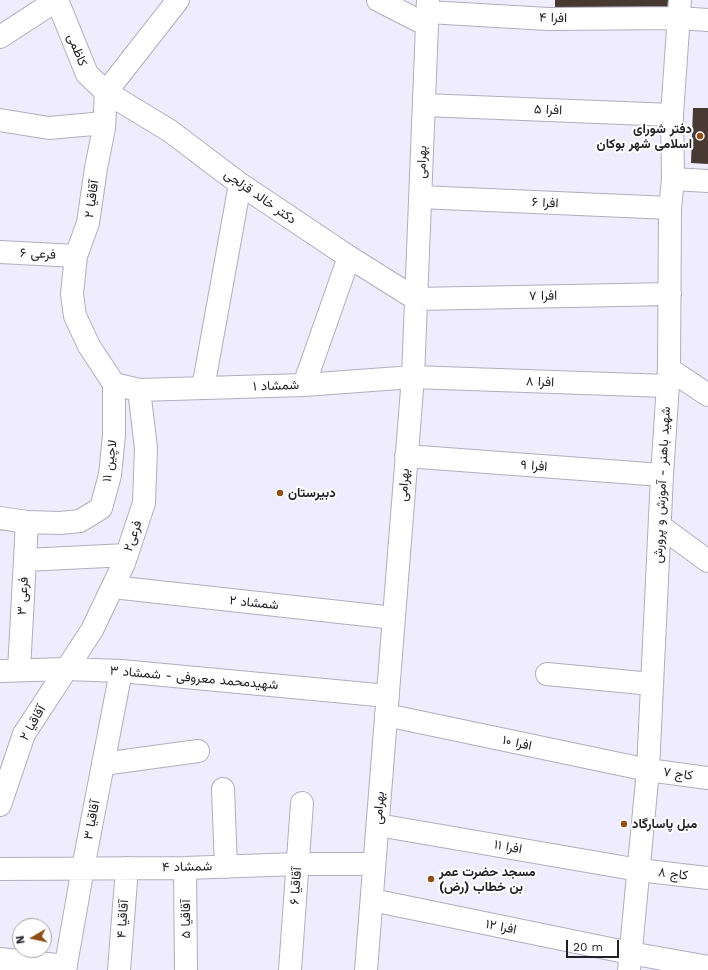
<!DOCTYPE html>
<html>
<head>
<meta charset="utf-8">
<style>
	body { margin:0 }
	#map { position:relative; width:708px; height:970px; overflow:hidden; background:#efecfd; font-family:"Work Sans",sans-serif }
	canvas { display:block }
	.north { position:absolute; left:12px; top:918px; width:40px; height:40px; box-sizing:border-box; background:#fff; border:1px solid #a6a6a8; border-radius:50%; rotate:261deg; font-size:11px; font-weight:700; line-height:16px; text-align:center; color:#212026 }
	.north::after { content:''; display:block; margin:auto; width:14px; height:18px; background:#8e4f16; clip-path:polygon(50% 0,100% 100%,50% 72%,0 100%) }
	.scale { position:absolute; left:566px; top:940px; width:53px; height:18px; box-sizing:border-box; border:2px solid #212026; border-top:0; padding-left:5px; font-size:12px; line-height:14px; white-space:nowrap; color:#212026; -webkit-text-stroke:3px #fff; paint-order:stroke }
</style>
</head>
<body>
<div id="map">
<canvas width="708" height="970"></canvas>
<div class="north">N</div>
<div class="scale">20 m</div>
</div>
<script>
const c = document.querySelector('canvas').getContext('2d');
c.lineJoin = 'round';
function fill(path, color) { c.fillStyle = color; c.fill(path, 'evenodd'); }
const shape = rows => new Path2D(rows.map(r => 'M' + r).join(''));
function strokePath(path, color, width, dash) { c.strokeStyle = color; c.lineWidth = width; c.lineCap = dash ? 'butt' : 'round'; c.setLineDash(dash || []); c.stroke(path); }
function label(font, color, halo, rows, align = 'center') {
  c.font = font + ' "Work Sans",Vazirmatn,sans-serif'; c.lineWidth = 4; c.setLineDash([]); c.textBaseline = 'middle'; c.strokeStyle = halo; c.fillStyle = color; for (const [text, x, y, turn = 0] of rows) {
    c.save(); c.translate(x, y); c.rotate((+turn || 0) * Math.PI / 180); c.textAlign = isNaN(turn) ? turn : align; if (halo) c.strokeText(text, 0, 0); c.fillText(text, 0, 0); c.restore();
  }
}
const building = shape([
	[555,0,668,0,667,17,555,12],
	[693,108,708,108,708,164,691,163]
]);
const minor = shape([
	[57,0,87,74,106,92,170,131,240,184,349,257,416,299,670,294],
	[178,0,106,92,104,128,96,168,88,223,76,256,72,294,75,316,89,346,114,384,139,390,304,385,413,377,667,386],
	[378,0,427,25],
	[428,12,548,19,679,18,708,20],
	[0,37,57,0],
	[424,105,672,115],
	[0,120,49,128,104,123],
	[673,179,708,181],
	[420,197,670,208],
	[0,252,76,256],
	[669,369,708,395],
	[304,385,349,257],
	[203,388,240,184],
	[406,456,662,475],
	[0,518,27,522,60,523,80,521,101,508,110,475,114,435,114,384],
	[660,526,708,561],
	[25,560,127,555],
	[113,587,394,618],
	[19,670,27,522],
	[0,671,67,669,121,671,388,696],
	[547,674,652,684],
	[386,715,648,770,708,778],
	[103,764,198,751],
	[223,789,226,867],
	[0,805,24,734,92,630,124,563,144,503,146,448,139,390],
	[378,825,639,870,708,878],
	[185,868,186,970],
	[0,869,185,868,298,864,374,864],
	[372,900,630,953,708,967],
	[0,959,66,966],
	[65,970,83,868,121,671],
	[119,970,127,868],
	[290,970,302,803],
	[366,970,413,377,428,0],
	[629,970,648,770,662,475,669,369,670,208,673,179,672,115,680,0]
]);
const markers = [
	[700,136,4,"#8e4f16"],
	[280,493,4,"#8e4f16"],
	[624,824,4,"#8e4f16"],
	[431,879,4,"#8e4f16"]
];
const streetNames = [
	["افرا ۴",553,18,1],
	["کاظمی",77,50,68],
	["افرا ۵",548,110,2],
	["بهرامی",422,162,-88],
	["دکتر خالد قزلجی",260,197,35],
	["آقاقیا ۲",92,199,-82],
	["افرا ۶",545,203,3],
	["فرعی ۶",38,254,3],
	["افرا ۷",543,296,-1],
	["افرا ۸",540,382,2],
	["شمشاد ۱",276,386,-2],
	["لاچین ۱۱",110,461,-82],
	["افرا ۹",534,466,4],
	["بهرامی",404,485,-86],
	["شهید باهنر - آموزش و پرورش",662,485,-87],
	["فرعی۲",133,536,-71],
	["فرعی ۳",23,596,-87],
	["شمشاد ۲",254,603,6],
	["شهیدمحمد معروفی - شمشاد ۳",194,678,5],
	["آقاقیا ۲",33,723,-60],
	["افرا ۱۰",517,743,12],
	["کاج ۷",678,774,8],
	["بهرامی",379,808,-86],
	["آقاقیا ۳",92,820,-79],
	["افرا ۱۱",508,847,10],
	["شمشاد ۴",187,867,-1],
	["کاج ۸",673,874,7],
	["آقاقیا ۶",296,886,-86],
	["آقاقیا ۴",123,919,-86],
	["آقاقیا ۵",186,919,-90],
	["افرا ۱۲",501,927,11]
];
const poiNames = [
	["دفتر شورای",692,129,"right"],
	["اسلامی شهر بوکان",692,144,"right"],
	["دبیرستان",288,493],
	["مبل پاسارگاد",632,824],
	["مسجد حضرت عمر",439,872],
	["بن خطاب (رض)",439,887]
];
fill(building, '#483933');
strokePath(minor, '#b0aebe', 24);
strokePath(minor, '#fff', 22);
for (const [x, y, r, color] of markers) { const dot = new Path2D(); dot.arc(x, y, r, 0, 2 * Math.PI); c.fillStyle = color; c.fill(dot); strokePath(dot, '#fff', 1.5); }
label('13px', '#212026', '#fff', streetNames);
label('bold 13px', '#212026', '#fff', poiNames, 'left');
</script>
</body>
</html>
